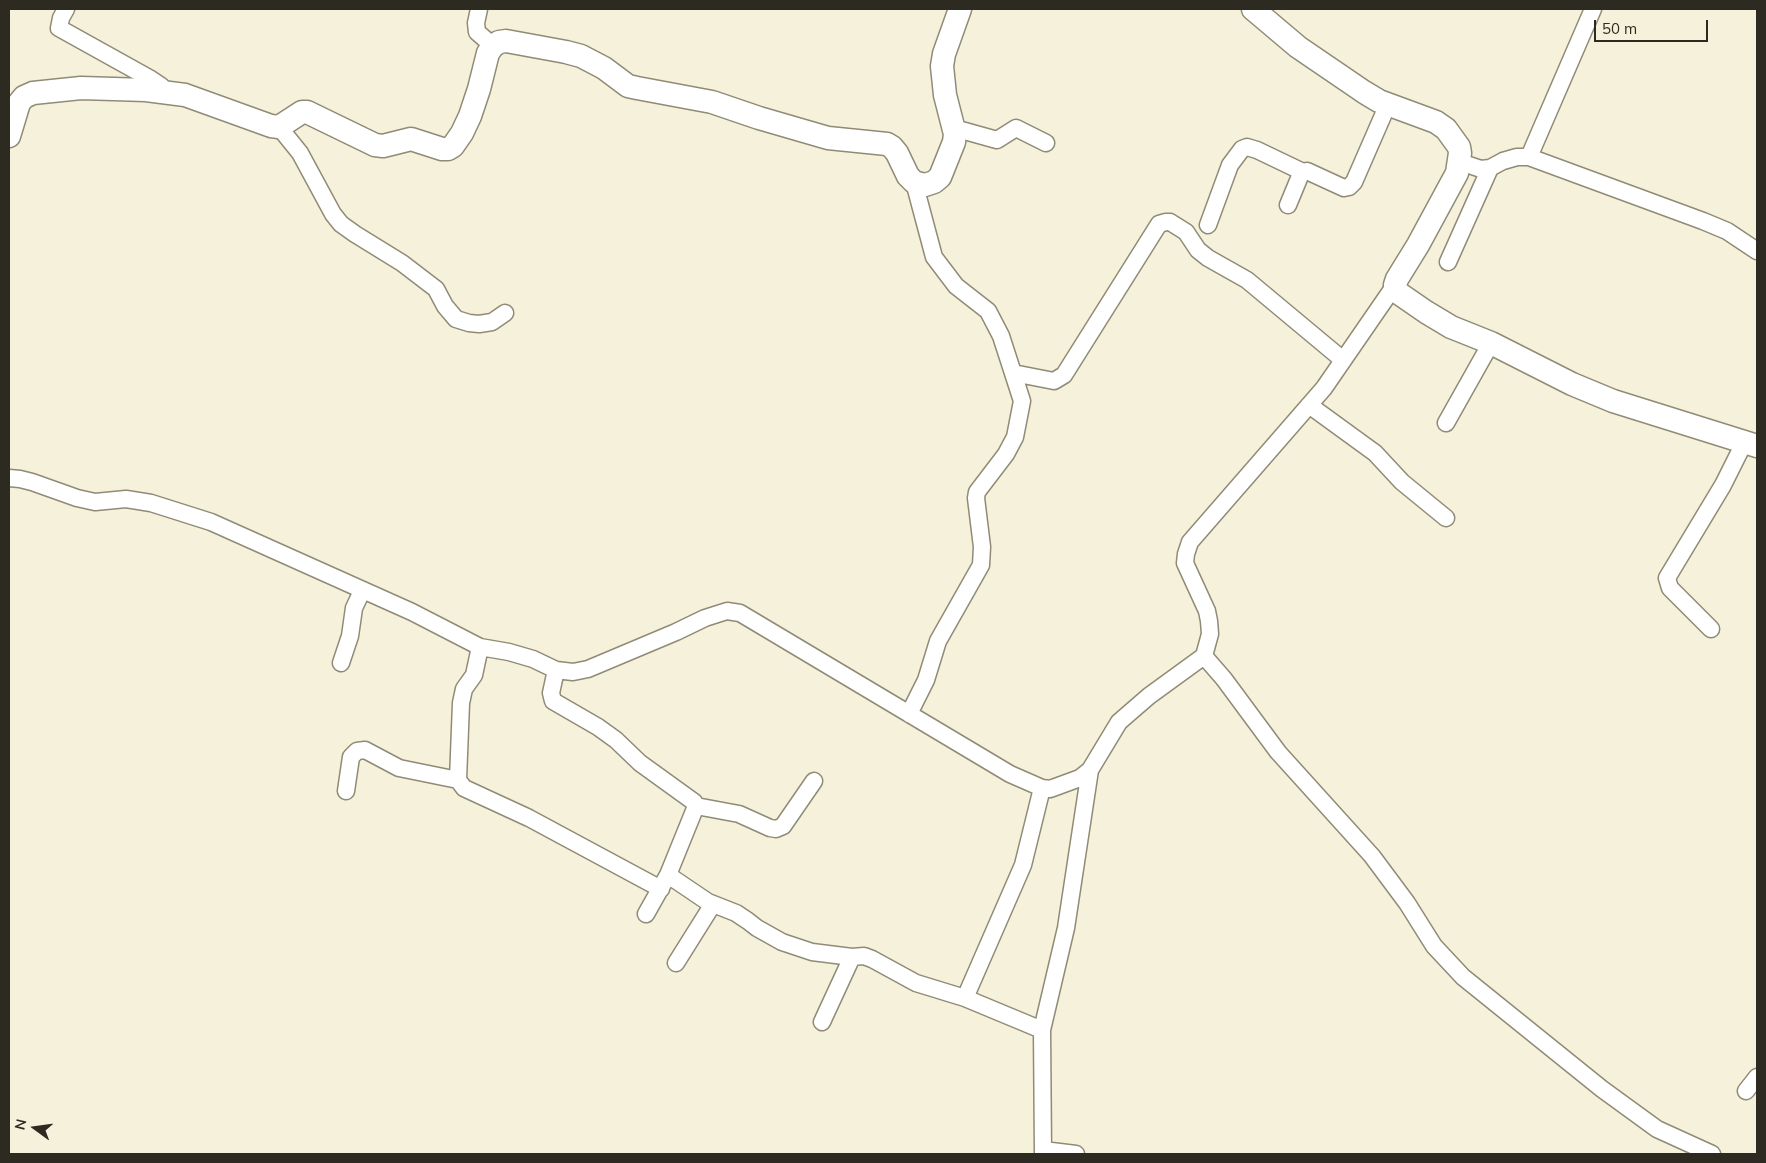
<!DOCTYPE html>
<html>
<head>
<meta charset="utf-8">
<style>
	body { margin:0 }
	#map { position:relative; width:1766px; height:1163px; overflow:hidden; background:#f6f1da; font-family:Mulish,sans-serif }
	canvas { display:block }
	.frame { position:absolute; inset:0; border:10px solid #2c2a21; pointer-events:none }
	.north { position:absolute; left:10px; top:1103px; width:50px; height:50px; -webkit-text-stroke:4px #f6f1da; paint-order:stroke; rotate:284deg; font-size:14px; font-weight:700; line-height:20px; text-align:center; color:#2c2a21 }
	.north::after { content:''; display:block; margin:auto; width:18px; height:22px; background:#2c2a21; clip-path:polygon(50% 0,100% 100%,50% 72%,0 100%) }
	.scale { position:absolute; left:1594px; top:20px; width:114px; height:22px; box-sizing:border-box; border:2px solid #2c2a21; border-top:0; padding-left:6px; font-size:15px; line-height:18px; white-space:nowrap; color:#2c2a21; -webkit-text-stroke:4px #f6f1da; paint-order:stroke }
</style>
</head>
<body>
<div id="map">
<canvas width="1766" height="1163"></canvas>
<div class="frame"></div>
<div class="north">N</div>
<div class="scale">50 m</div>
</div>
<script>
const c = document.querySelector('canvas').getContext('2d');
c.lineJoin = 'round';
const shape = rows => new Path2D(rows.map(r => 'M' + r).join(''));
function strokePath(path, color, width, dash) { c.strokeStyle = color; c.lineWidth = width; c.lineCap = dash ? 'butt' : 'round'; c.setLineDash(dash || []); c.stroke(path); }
const street = shape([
	[66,9,61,18,59,28,149,78,161,86,165,92],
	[479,9,476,23,477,32,493,46],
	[279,127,300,153,333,214,341,224,355,234,402,263,436,289,445,306,456,319,469,323,479,324,492,322,505,313],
	[954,128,997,140,1016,128,1046,143],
	[1529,157,1593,9],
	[1460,162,1481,169,1490,168,1503,161,1517,157,1529,157,1703,221,1727,231,1757,251],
	[1288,205,1300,176,1303,172,1307,171,1344,188,1349,187,1354,182,1388,104],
	[1208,225,1230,165,1242,149,1247,147,1257,150,1303,172],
	[1448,262,1490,168],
	[1013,373,1054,381,1064,375,1159,224,1166,222,1170,222,1186,232,1198,250,1208,258,1247,280,1343,360],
	[1309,405,1375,453,1402,482,1446,518],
	[1446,423,1491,343],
	[9,478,20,479,32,482,77,498,95,502,126,499,151,503,211,522,412,612,480,647,509,652,533,659,556,670,573,672,588,669,676,632,705,618,727,611,740,613,1010,774,1042,788,1050,789,1080,778,1090,770,1119,722,1149,696,1204,656,1210,634,1209,621,1207,611,1185,563,1186,554,1190,542,1324,388,1395,285],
	[1711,629,1670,588,1667,578,1723,485,1744,443],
	[480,647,474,675,464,689,461,703,458,780,464,788,529,818,661,889],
	[1204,656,1224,679,1278,752,1372,856,1407,903,1434,946,1463,977,1602,1089,1657,1129,1712,1154],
	[341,663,350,636,354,608,362,591],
	[556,670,551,693,553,701,598,727,616,740,640,763,694,802,696,806,668,875,646,914],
	[909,714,926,680,938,641,981,565,982,547,976,498,977,492,1006,454,1015,437,1022,401,1001,336,988,311,956,286,934,257,914,182],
	[346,791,351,757,357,751,365,750,399,768,458,780],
	[696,806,739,814,770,828,776,829,783,826,814,781],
	[668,875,708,902,736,913,748,921,757,928,782,942,812,952,852,957,864,956,872,959,916,983,965,998,1042,1030],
	[676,963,713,904],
	[965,998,1023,865,1042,788],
	[822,1022,852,957],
	[1746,1091,1757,1077],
	[1043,1150,1076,1154],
	[1043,1154,1042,1030,1066,928,1090,770]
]);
const secondary = shape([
	[1253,9,1298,47,1364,92,1379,101,1436,122,1446,129,1459,147,1460,153,1457,173,1418,245,1397,279,1395,285,1397,292,1426,312,1451,327,1491,343,1572,384,1613,401,1757,446],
	[9,136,19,103,24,97,33,93,81,88,146,90,185,95,271,126,279,127,302,112,307,112,375,145,383,146,411,139,442,149,448,149,453,146,462,133,470,116,479,89,488,53,493,46,499,42,506,41,566,52,581,56,604,68,628,86,637,88,712,102,759,118,828,138,887,144,892,147,897,153,908,176,914,182,925,185,934,182,940,177,954,142,955,134,945,95,942,66,944,54,960,9]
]);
strokePath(street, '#908b76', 19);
strokePath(secondary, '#908b76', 25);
strokePath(street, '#fff', 16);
strokePath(secondary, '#fff', 22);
</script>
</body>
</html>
